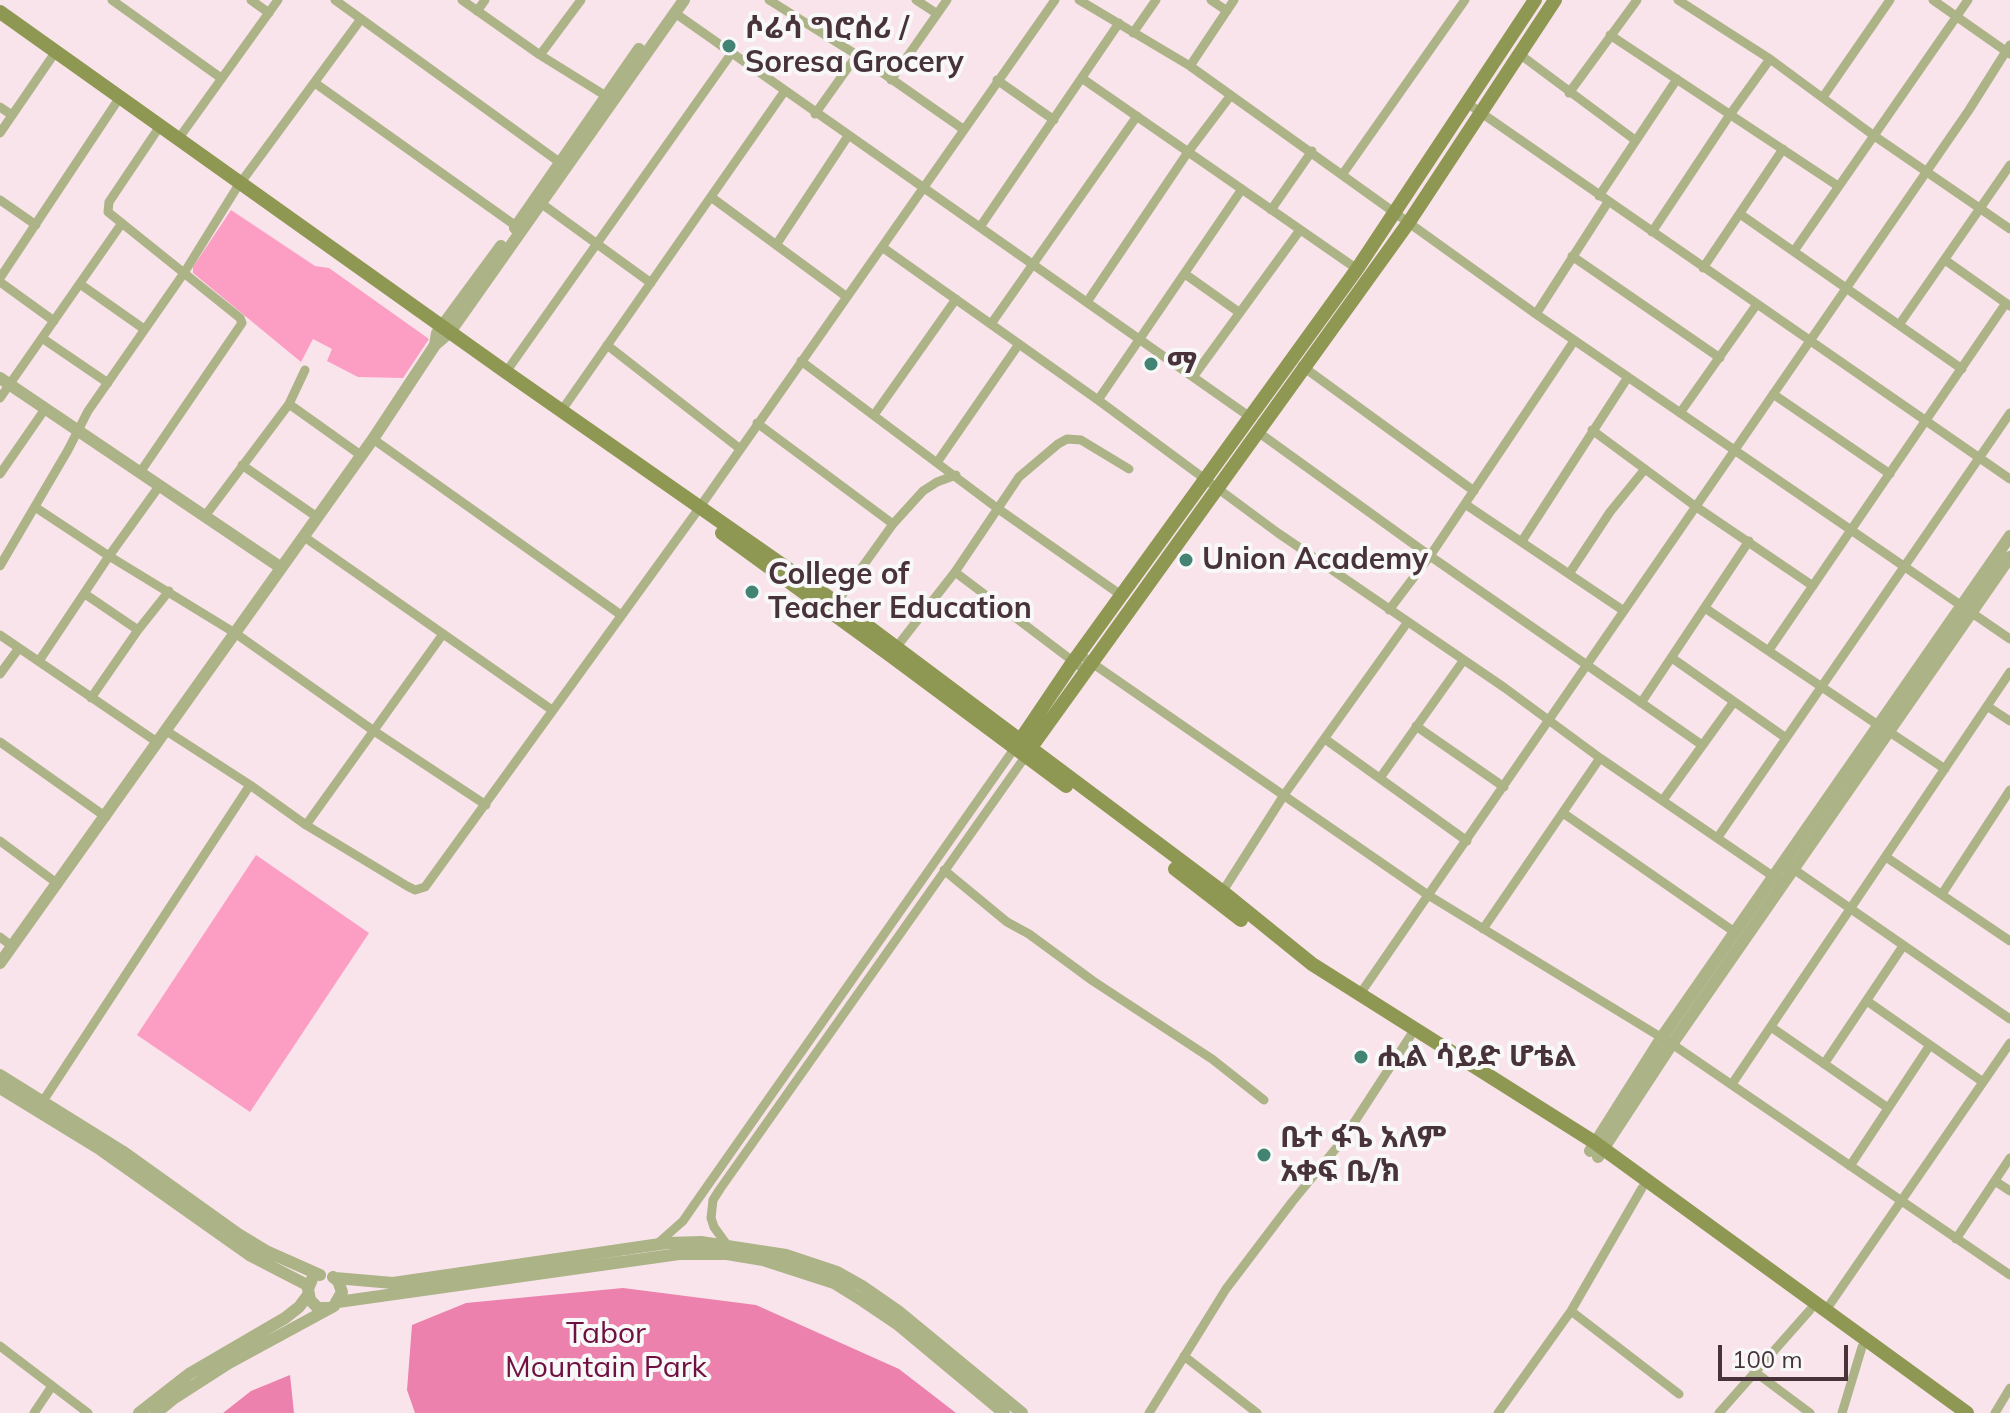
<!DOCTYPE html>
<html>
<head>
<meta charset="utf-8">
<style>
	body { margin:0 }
	#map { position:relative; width:2010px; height:1413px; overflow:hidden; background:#fae4eb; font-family:Mulish,sans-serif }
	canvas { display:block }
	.scale { position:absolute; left:1718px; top:1345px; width:130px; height:36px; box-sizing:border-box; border:4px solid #48333b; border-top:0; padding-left:10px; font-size:24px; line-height:28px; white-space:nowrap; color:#48333b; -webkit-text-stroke:6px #f8f8f8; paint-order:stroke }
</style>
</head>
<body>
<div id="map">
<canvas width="2010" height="1413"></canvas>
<div class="scale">100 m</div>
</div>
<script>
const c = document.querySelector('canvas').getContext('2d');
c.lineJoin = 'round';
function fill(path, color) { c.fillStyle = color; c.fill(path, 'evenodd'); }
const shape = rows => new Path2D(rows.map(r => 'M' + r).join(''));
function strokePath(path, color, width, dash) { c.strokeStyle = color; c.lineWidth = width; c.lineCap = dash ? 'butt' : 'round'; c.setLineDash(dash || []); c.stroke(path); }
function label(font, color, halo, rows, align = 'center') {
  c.font = font + ' Mulish,"Noto Sans Ethiopic",sans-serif'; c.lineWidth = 8; c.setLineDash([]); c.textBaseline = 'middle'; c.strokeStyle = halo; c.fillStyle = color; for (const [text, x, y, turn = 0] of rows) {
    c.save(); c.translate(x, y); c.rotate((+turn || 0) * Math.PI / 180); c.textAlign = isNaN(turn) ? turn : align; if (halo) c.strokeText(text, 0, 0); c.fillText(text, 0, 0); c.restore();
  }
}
const green = shape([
	[231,210,315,266,329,268,429,339,403,378,358,377,327,361,332,349,313,339,301,362,193,273,193,267],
	[256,855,369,933,250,1112,137,1035]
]);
const forest = shape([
	[623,1288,756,1305,899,1369,956,1413,415,1413,407,1390,412,1325,466,1303],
	[290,1375,294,1413,223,1413,251,1391]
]);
const minor = shape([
	[112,0,221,78],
	[251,0,269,13],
	[335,0,562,164],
	[462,0,540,55,606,96],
	[769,0,857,55,963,129],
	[916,0,936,13],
	[1079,0,1190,66,1536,314,2010,639],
	[1211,0,1227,11],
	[1678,0,1770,59,1873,135,2010,229],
	[1933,0,2010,54],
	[477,11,485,0],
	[675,13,1250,417],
	[1133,33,1156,0],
	[1610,35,1838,186],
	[1518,53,1635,140],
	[540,55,581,0],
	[1190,66,1234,0],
	[1083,79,1357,269],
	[891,80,947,0],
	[997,80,1054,120],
	[315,83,516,226],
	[1569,93,1637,0],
	[1823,97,1890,0],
	[1467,103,2010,479],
	[0,107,12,115],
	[815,114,857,55],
	[0,133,52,57],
	[179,138,278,0],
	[1342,175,1465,0],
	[1599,196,1677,79],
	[711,197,847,297],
	[0,200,36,225],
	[542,204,651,283],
	[1271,210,1312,151],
	[1740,214,1962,369],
	[980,227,1119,23],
	[1652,232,1729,116,1770,59],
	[776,245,848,136],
	[882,247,1098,400,1278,533,1505,688,1600,758,1777,879],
	[1794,251,1968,0],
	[1572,256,1720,358],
	[1945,260,2010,306],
	[1703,268,1783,149],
	[1185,274,1240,313],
	[0,278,116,103],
	[0,282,54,321],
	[80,284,144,329],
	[1087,302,1188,152,1231,95],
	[1536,314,1608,202],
	[991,324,1137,116],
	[1899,325,2010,165],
	[42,338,108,383],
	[607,345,739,448],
	[801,361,997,508,1121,595],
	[1302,366,1474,491],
	[506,372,731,54],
	[1193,377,1300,230],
	[1773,394,1890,474],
	[0,398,122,223],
	[1098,400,1242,189],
	[289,404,362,456],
	[562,410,784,92],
	[1680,413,1757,304],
	[874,415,956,299],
	[757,423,893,524],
	[1592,430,1695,506,1813,586],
	[1258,432,1430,556,1702,745],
	[373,439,621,615],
	[938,461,1019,344],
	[242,465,317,517],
	[141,471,242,323,240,318,108,212,109,202,156,132],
	[0,474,45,409],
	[1465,504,1624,611],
	[35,507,109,556,235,633,374,731,486,805],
	[205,516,289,404,305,370],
	[303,536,552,710],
	[1522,541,1628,377],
	[0,566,68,450,88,411,184,273,236,189,361,19],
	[955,572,1086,671],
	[1569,574,1610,512,1645,469],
	[85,594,138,630],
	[835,605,893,524,923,491,937,482,956,475],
	[1705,608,1878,725],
	[1389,610,1430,556,1574,341],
	[0,635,157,742],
	[895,649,955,572,1019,477,1058,444,1067,439,1081,440,1129,469],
	[1769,650,2006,303],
	[1079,654,1428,895,1672,1044,2010,1275],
	[1672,658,1786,738],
	[39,661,109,556,160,485],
	[0,674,19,648],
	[91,698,138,630,169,591],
	[1641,703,1749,541],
	[1987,706,2010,721],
	[1416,726,1504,787],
	[165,730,250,785,306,825,407,886,415,890,425,887,695,514,1055,0],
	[1888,731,1945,769],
	[1325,739,1467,841],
	[0,742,106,817],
	[1380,778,1463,661],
	[1663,800,1733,703],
	[1563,813,1736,933],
	[306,825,443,634],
	[1718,837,2010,413],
	[0,841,58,884],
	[1886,857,2010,941],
	[1789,866,2010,1019],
	[944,870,1007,922,1029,934,1093,981,1212,1059,1264,1100],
	[1221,894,1284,795,1407,623],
	[1942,894,2010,790],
	[1483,929,1600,758],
	[0,937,12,946],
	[1360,994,1969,110,2010,45],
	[1867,1001,1983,1082],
	[1771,1027,1888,1108],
	[1824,1064,1903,946],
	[1732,1084,2010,672],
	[43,1101,250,785],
	[1850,1166,1930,1045],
	[1995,1181,2010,1191],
	[1956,1239,2010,1158],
	[657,1244,683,1221,694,1205,1014,749],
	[727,1245,714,1227,711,1218,713,1200,720,1189,1025,757],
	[1826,1310,2010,1043],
	[1571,1311,1679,1394],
	[0,1346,88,1413],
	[1184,1356,1257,1413],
	[1755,1372,1810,1413],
	[34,1413,52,1386],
	[1149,1413,1226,1289,1292,1202,1342,1141,1411,1035],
	[1498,1413,1571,1311,1642,1188],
	[1719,1413,1810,1310],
	[1842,1413,1862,1347],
	[1995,1413,2010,1388]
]);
const tertiary = shape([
	[515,228,639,49],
	[435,345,437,333,501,246],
	[0,378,280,567],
	[0,963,373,439,435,345,450,332,684,0],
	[0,1075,122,1151,238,1234,266,1251,320,1275],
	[0,1088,101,1150,251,1256,309,1286],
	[1590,1151,1662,1037,2010,536],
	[1598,1157,1672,1044,2010,557],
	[335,1278,393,1283,667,1243,701,1242,786,1255,837,1272,862,1286,898,1311,1022,1413],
	[312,1279,308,1289,310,1300,318,1308,329,1308],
	[338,1302,679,1254,727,1254,763,1260,834,1283,863,1301,897,1324,1004,1413],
	[139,1413,189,1374,285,1318,299,1307,308,1295],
	[156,1413,173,1399,229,1363,334,1306,342,1292,338,1281,333,1277]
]);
const secondary = shape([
	[0,12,506,372,837,603,1223,892,1312,964,1594,1142,1967,1413],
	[722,533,890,655,1066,786],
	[1017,745,1073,662,1357,269,1535,0],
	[1027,753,1409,222,1555,0],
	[1175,869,1241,920]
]);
const markers = [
	[729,46,8,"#428373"],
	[1151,364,8,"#428373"],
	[1186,560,8,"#428373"],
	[752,592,8,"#428373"],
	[1361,1057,8,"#428373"],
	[1264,1155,8,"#428373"]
];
const poiNames = [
	["ሶሬሳ ግሮሰሪ /",745,29],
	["Soresa Grocery",745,63],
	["ማ",1167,364],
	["Union Academy",1202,560],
	["College of",768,575],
	["Teacher Education",768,609],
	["ሒል ሳይድ ሆቴል",1377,1057],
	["ቤተ ፋጌ አለም",1280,1138],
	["አቀፍ ቤ/ክ",1280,1172]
];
const parkNames = [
	["Tabor",606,1334],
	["Mountain Park",606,1368]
];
fill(green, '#fc9ec3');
fill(forest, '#eb81ac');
strokePath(minor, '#acb387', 9);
strokePath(tertiary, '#acb387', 12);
strokePath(secondary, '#8e9852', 14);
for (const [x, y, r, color] of markers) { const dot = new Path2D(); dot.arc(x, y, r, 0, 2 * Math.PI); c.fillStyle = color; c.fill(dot); strokePath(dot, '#f8f8f8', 3); }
label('bold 30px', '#48333b', '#f8f8f8', poiNames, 'left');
label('30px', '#6f1041', '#f8f8f8', parkNames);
</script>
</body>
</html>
